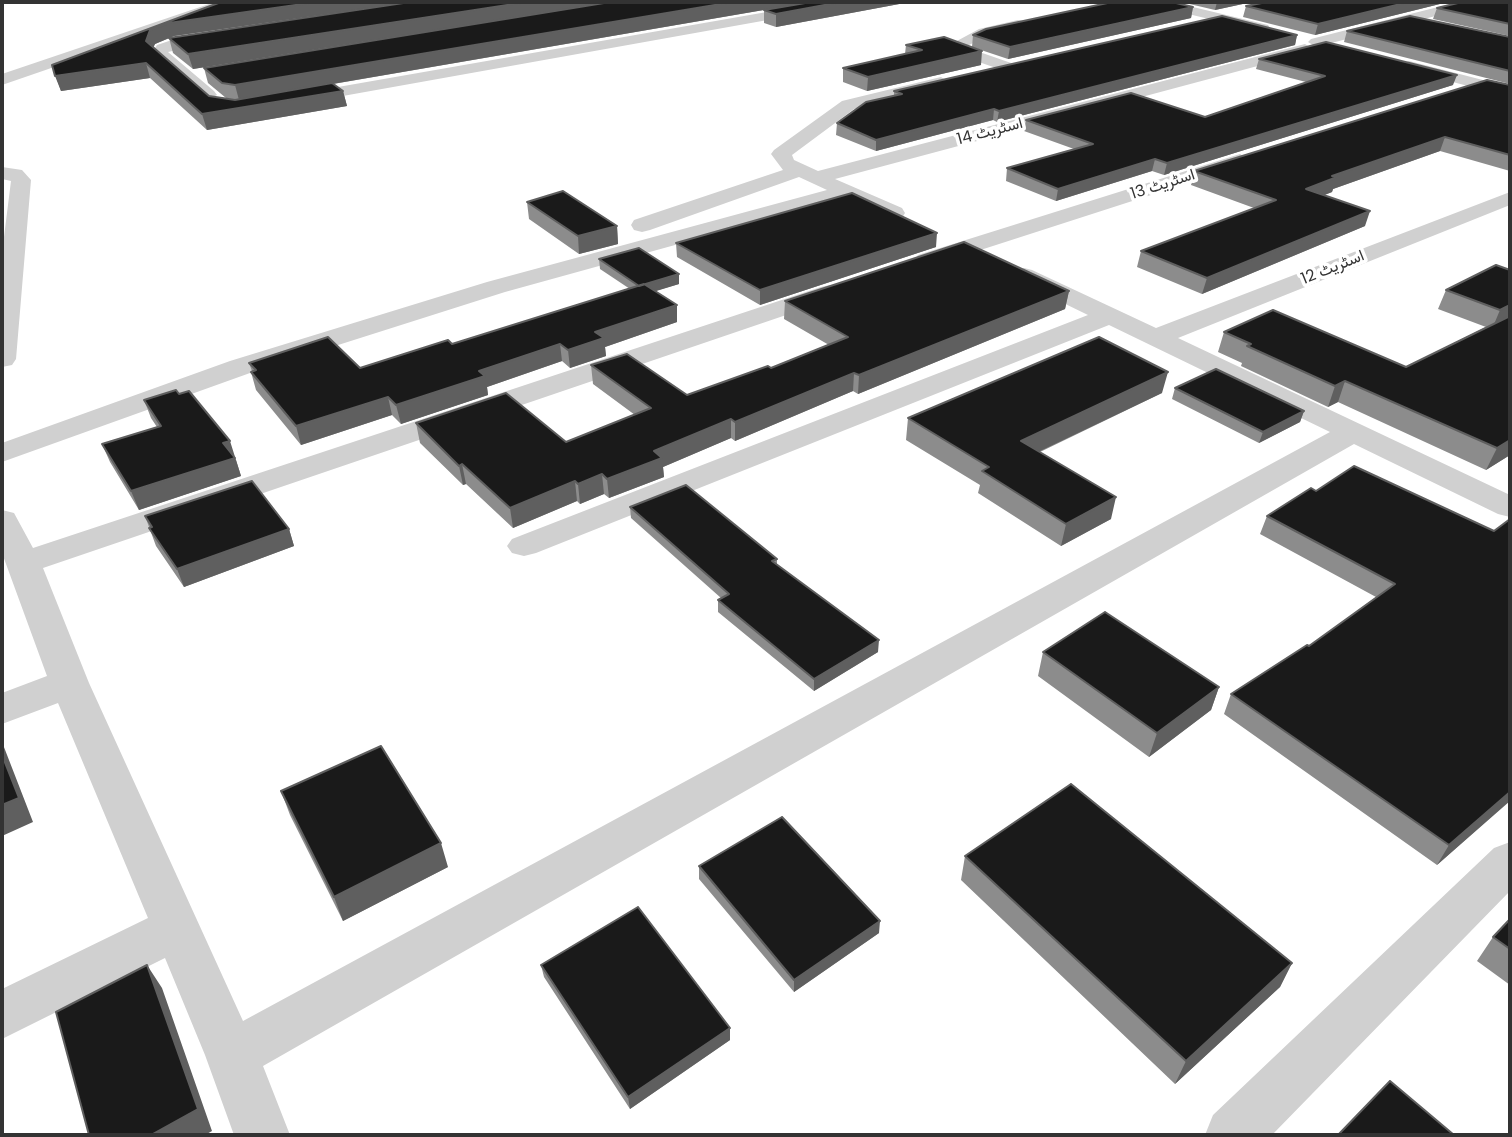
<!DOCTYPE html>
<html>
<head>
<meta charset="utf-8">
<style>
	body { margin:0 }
	#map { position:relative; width:1512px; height:1137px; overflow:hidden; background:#fff; font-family:Poppins,sans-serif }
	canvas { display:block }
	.frame { position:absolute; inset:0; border:4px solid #333; pointer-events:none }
</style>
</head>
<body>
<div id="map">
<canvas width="1512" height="1137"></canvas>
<div class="frame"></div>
</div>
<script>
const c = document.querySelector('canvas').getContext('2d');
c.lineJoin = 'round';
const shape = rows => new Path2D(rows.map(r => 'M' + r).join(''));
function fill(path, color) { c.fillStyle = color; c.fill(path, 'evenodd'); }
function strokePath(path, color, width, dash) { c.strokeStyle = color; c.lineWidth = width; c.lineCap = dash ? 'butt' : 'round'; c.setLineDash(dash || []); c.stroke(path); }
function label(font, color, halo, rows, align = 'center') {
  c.font = font + ' Poppins,Vazirmatn,sans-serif'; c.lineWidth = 7; c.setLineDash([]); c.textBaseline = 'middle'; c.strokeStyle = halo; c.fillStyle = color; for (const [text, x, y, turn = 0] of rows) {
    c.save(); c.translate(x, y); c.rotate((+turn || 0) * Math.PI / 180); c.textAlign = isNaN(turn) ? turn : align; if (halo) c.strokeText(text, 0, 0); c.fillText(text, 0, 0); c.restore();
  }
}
const minor = shape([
	[824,2,853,2,846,6,298,104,289,99,298,94,824,2],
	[1149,2,1172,2,1268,25,1270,28,1263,32,1151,5,1149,2],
	[1458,2,1480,2,1478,5,1316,47,1308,42,1311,39,1458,2],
	[1018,20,1023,21,1025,24,1023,27,989,35,965,47,1014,64,1016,67,1014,70,1002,70,947,51,944,48,979,29,1018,20],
	[217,33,222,34,224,37,222,40,168,52,214,91,217,95,208,100,202,99,152,53,157,45,169,41,217,33],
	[1305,44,1313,49,1310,52,835,179,902,208,905,213,902,218,886,218,845,198,505,292,250,373,2,462,2,443,230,361,487,282,827,190,799,177,650,230,642,232,634,230,631,225,634,220,783,170,771,154,774,150,842,101,941,77,949,82,947,86,854,109,792,155,794,160,818,171,1305,44],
	[1409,61,1510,87,1510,97,1403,69,1401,66,1403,63,1409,61],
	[1240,154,1250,160,1247,164,934,265,926,267,918,265,914,260,918,255,1240,154],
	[2,167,22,170,31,180,16,359,12,365,2,367,2,253,11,181,2,179,2,167],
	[1510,192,1510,205,1178,338,1510,495,1510,517,1498,514,1354,444,263,1066,290,1135,234,1135,205,1055,165,958,2,1039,2,989,148,918,58,703,2,724,2,693,47,676,2,553,2,510,14,513,33,548,821,287,830,285,839,287,842,292,839,297,43,568,89,683,243,1021,1330,432,1109,325,536,553,524,556,512,553,507,546,512,539,1088,315,1016,280,1012,275,1016,270,1024,268,1032,270,1156,328,1510,192],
	[1510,842,1510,891,1272,1135,1205,1135,1213,1115,1494,848,1510,842]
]);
const tertiary = shape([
	[215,2,236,2,234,5,2,85,2,74,215,2]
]);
const wall = shape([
	[221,2,810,2,772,8,811,2,910,2,776,27,764,23,764,10,333,84,343,91,347,106,207,130,150,78,61,91,52,65],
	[409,2,169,38,173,53,193,69,416,33,204,68,208,83,226,98,209,96,153,47,155,44,174,36],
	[1181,2,1252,2,1215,10],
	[1267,2,1448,2,1315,35,1243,17,1246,6],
	[1510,2,1510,36,1433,19,1437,8],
	[1193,7,1191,18,1008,59,972,47,973,35],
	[1347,31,1510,37,1510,84,1344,42],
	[1297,35,1295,45,997,122,993,120,876,151,836,135,837,123,894,95,894,91],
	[906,45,981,65,867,91,843,82,843,68,905,54],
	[1259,59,1453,85,1164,175,1152,171,1056,201,1006,181,1007,168,1074,149,1024,131,1026,120,1205,117,1306,82,1256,69],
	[1510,85,1510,171,1440,151,1333,189,1332,192,1324,195,1365,226,1202,294,1137,267,1141,251,1254,208,1191,185,1194,171],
	[527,202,617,226,618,244,579,254,529,219],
	[676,243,936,247,760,305,677,257],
	[599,259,679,274,679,284,655,291,677,322,605,347,606,356,570,368,562,361,487,387,488,395,401,424,392,415,301,445,256,390,251,372,252,371,249,363,360,368,452,344,630,289,600,269],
	[1510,270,1510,455,1486,470,1338,402,1328,407,1241,366,1242,363,1218,352,1224,332,1406,367,1486,327,1438,309,1446,290],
	[1069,291,1065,309,858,394,853,391,735,441,731,438,663,467,664,477,609,498,604,494,580,504,577,501,513,528,466,484,463,485,420,443,416,423,566,442,635,415,593,384,591,365,687,395,771,368,829,345,784,319,785,301],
	[1175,388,1304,411,1300,422,1259,443,1172,399],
	[1162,393,1040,452,1111,519,1061,546,978,493,980,485,906,440,908,418],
	[144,400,236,460,241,476,139,510,110,462,102,444,157,427,151,418],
	[1316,491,1494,531,1510,519,1510,800,1437,865,1224,714,1231,694,1309,646,1376,597,1260,534,1267,516],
	[630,507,777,559,777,564,878,652,814,691,718,612,718,600,721,598,631,518],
	[145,516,289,529,294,546,184,587,156,546],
	[1043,652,1219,687,1211,710,1149,757,1038,676],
	[281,791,448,867,343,921,290,815],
	[965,856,1292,963,1280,987,1175,1084,961,880],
	[699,866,879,933,794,992,699,879],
	[1510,919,1510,985,1477,961,1493,937],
	[541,965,730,1040,630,1109,544,977]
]);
const shadedWall = shape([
	[317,2,410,2,174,36,155,44,150,55,146,41,150,30,169,23],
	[527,2,610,2,193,69,188,54],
	[733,2,810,2,239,100,235,85],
	[841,2,910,2,776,27,776,14],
	[1217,2,1252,2,1215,10],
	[1409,2,1448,2,1315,35,1318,24],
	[1193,7,1191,18,1008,59,1010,47],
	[1297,35,1295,45,997,122,999,111],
	[982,51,981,65,867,91,868,77],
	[146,63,150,78,61,91,55,76],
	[1457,75,1453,85,1164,175,1167,163],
	[343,91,347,106,207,130,202,114],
	[994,109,993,120,876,151,876,140],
	[1445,137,1440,151,1333,189,1332,192,1302,204,1306,189,1332,176],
	[1155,159,1152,171,1056,201,1058,189],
	[1370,211,1365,226,1202,294,1207,278],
	[617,226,618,244,579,254,578,236],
	[937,233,936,247,760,305,760,290],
	[679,274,679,284,640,296,639,286],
	[1069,291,1065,309,858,394,859,375],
	[677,305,677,322,605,347,606,356,570,368,568,350,595,332],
	[1510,305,1510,320,1492,329,1500,310],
	[560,344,562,361,487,387,488,395,401,424,396,405,479,371],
	[1168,372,1162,393,1017,462,1021,441],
	[854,373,853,391,735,441,735,422],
	[1345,381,1338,402,1328,407,1335,386],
	[388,397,392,415,301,445,296,426],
	[1304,411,1300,422,1259,443,1263,432],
	[731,419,731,438,663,467,664,477,609,498,607,479,654,451],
	[1510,440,1510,455,1486,470,1497,448],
	[230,441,241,476,139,510,131,491,223,443],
	[462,464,466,484,463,485,459,466],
	[602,474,604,494,580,504,578,484],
	[575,481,577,501,513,528,510,508],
	[1116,497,1111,519,1061,546,1066,524],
	[289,529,294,546,184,587,177,569],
	[879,640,878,652,814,691,814,679],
	[1219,687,1211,710,1149,757,1157,733],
	[2,742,33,822,2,836],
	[1510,792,1510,801,1437,865,1449,845],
	[441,843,448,867,343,921,334,897],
	[880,921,879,933,794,992,794,980],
	[1292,963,1280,987,1175,1084,1186,1061],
	[147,965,162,988,212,1131,205,1135,151,1135],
	[730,1028,730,1040,630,1109,628,1097]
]);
const building = shape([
	[221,2,317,2,169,23,150,30,146,41,209,96,235,100,332,83,343,91,202,114,146,63,55,76,52,65,221,2],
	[410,2,527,2,188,54,169,38,410,2],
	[610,2,733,2,235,85,222,83,204,68,610,2],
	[811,2,841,2,776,14,764,10,811,2],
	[1112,2,1172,2,1193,7,1010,47,973,35,986,29,1112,2],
	[1267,2,1409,2,1318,24,1246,6,1267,2],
	[1462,2,1510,2,1510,24,1437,8,1462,2],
	[1222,16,1297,35,999,111,994,109,876,140,837,123,866,102,902,94,894,91,1222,16],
	[1410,16,1510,37,1510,71,1347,31,1410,16],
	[944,37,982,51,868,77,843,68,922,50,906,45,944,37],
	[1326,42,1457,75,1167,163,1155,159,1058,189,1007,168,1093,144,1026,120,1131,93,1205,117,1325,76,1259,59,1326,42],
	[1487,80,1510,85,1510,155,1445,137,1332,176,1337,177,1306,189,1370,211,1207,278,1141,251,1276,200,1194,171,1487,80],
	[563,191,617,226,578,236,527,202,563,191],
	[852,193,937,233,760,290,676,243,852,193],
	[964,242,1069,291,859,375,854,373,735,422,731,419,654,451,662,458,607,479,602,474,578,484,575,481,510,508,462,464,459,466,416,423,506,393,566,442,651,408,591,365,627,354,687,395,768,366,771,368,848,337,785,301,964,242],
	[639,248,679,274,639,286,599,259,639,248],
	[1496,265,1510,270,1510,305,1500,310,1446,290,1496,265],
	[644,284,677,305,595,332,604,338,568,350,560,344,479,371,485,376,396,405,388,397,296,426,251,372,256,370,249,363,328,337,360,368,448,340,452,344,644,284],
	[1273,310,1406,367,1510,316,1510,440,1497,448,1345,381,1335,386,1247,346,1251,344,1224,332,1273,310],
	[1099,337,1168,372,1021,441,1116,497,1066,524,982,471,989,467,908,418,1099,337],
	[1216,369,1304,411,1263,432,1175,388,1216,369],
	[176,390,179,394,189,391,230,441,223,443,235,458,131,491,102,444,161,426,144,400,176,390],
	[1354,466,1494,531,1510,519,1510,792,1449,845,1231,694,1307,645,1309,646,1395,584,1267,516,1311,488,1316,491,1354,466],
	[252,481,289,529,177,569,149,528,152,527,145,516,252,481],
	[686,485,777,559,772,561,879,640,814,679,718,600,729,594,630,507,686,485],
	[1105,612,1219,687,1157,733,1043,652,1105,612],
	[381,746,441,843,334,897,281,791,381,746],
	[2,755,19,798,2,805,2,755],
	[1071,784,1292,963,1186,1061,965,856,1071,784],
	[782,817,880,921,794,980,699,866,782,817],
	[638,907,730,1028,628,1097,541,965,638,907],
	[1510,919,1510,949,1493,937,1510,919],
	[147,965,198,1109,151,1135,89,1135,56,1012,147,965],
	[1390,1081,1454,1135,1338,1135,1390,1081]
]);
const farStreetnames = [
	["اسٹریٹ 14",990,132,-15],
	["اسٹریٹ 13",1163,185,-18],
	["اسٹریٹ 12",1333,268,-22]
];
fill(minor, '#d0d0d0');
fill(tertiary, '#d0d0d0');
fill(wall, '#8c8c8c');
fill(shadedWall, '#5f5f5f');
fill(building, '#1a1a1a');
strokePath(building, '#5f5f5f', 2);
label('16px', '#333', '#fff', farStreetnames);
</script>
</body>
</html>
